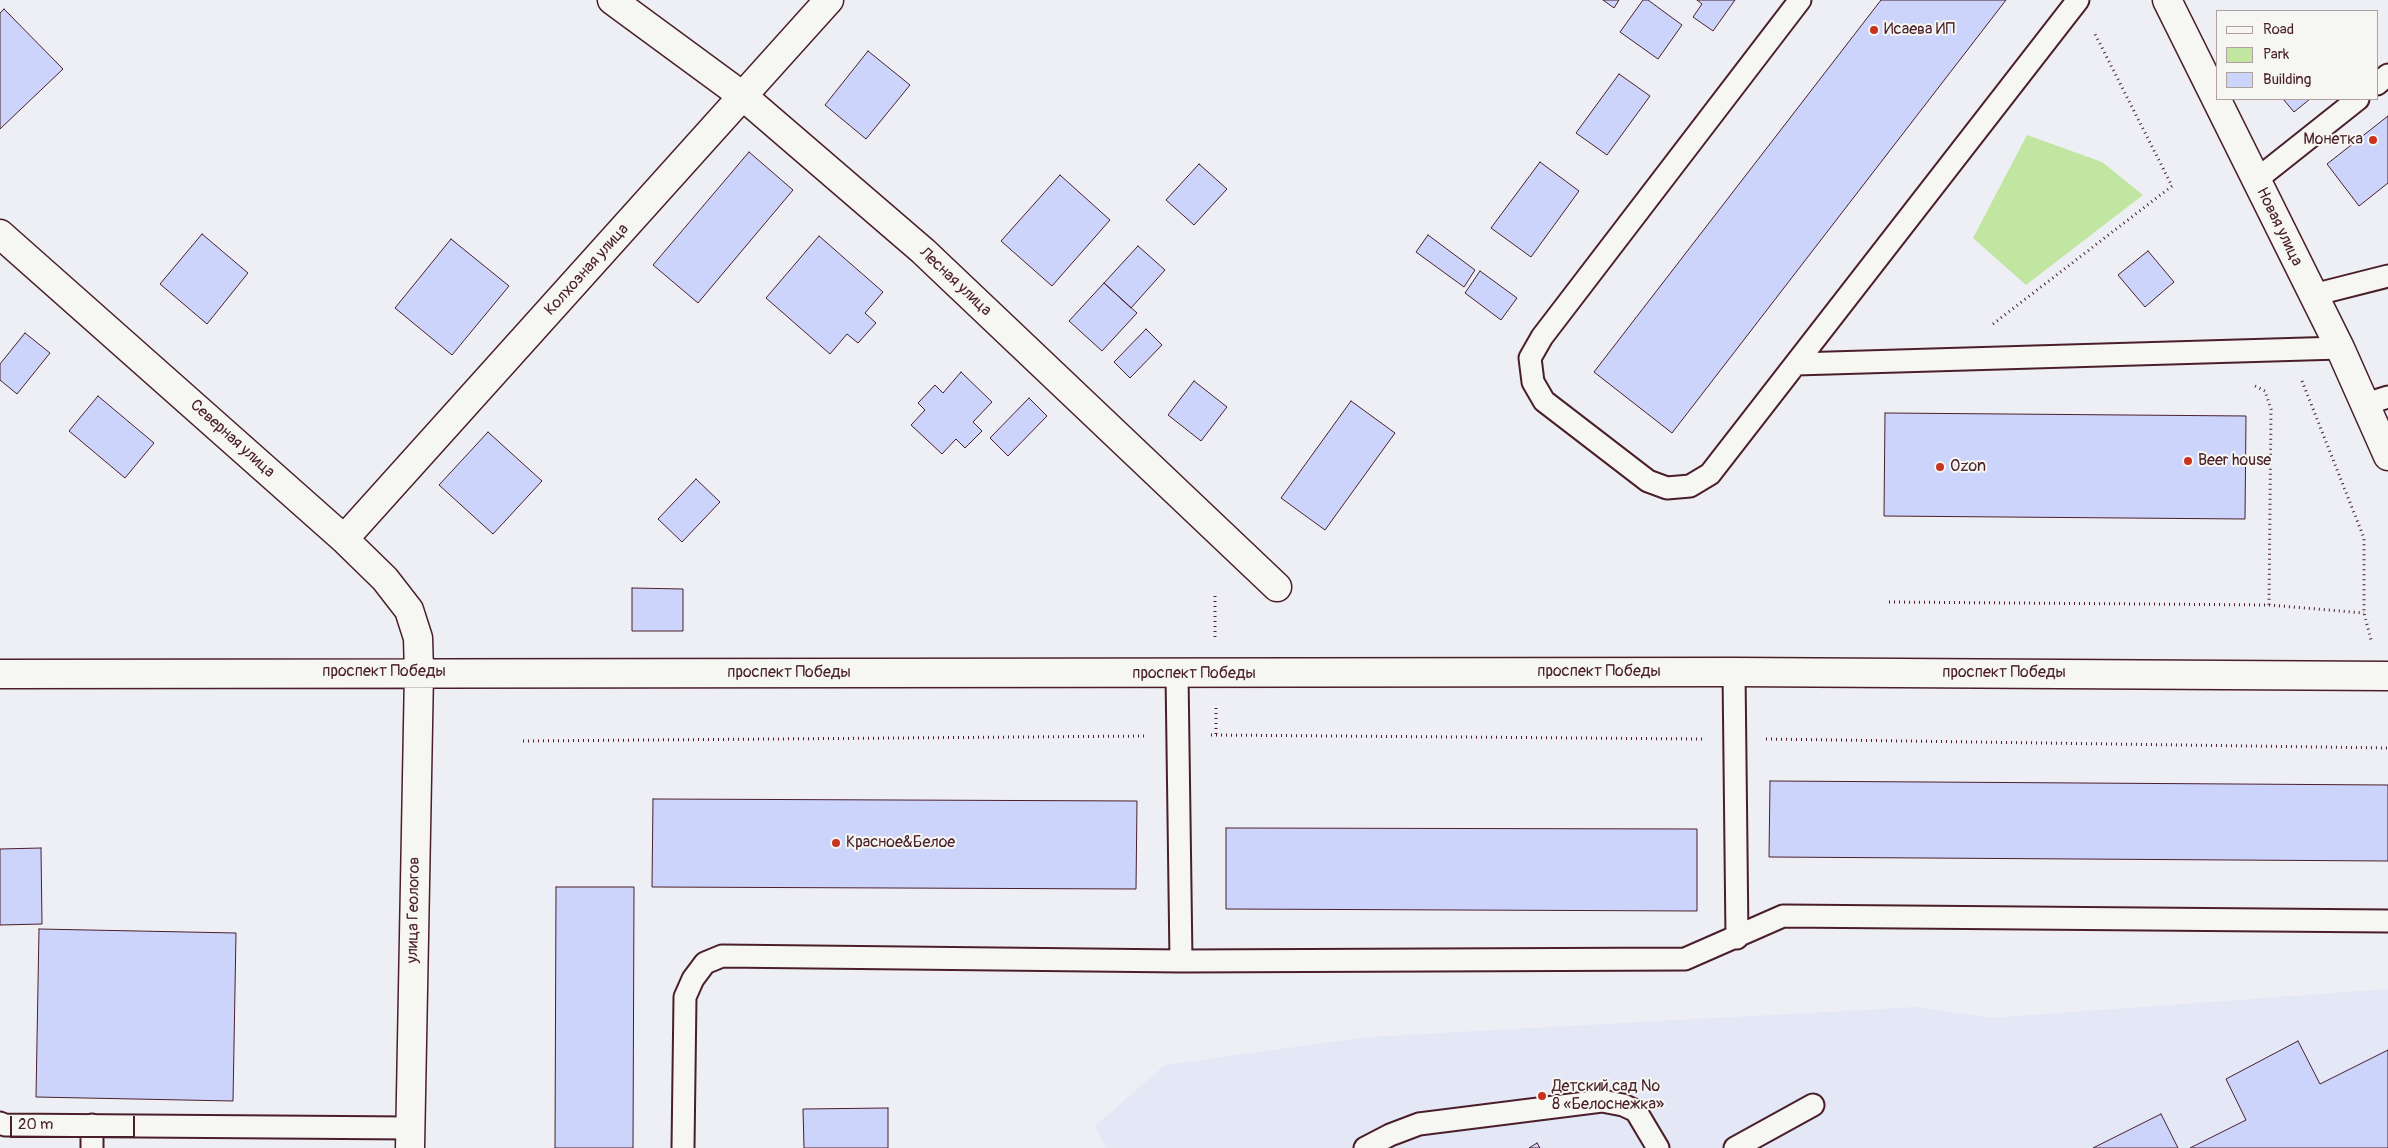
<!DOCTYPE html>
<html>
<head>
<meta charset="utf-8">
<style>
	body { margin:0 }
	#map { position:relative; width:2388px; height:1148px; overflow:hidden; background:#eeeff4; font-family:Pangolin,sans-serif }
	canvas { display:block }
	.legend { position:absolute; left:2216px; top:10px; width:162px; height:90px; box-sizing:border-box; background:#f6f6f2; border:1px solid #b1a0a2; margin:0; padding:6px 9px; list-style:none; font-size:15px; color:#4a1f2b }
	.legend li { display:flex; align-items:center; gap:10px; height:25px }
	.legend b { width:25px; border:1px solid #b1a0a2 }
	.scale { position:absolute; left:10px; top:1116px; width:125px; height:22px; box-sizing:border-box; border:2px solid #4a1f2b; border-top:0; padding-left:6px; font-size:15px; line-height:18px; white-space:nowrap; color:#4a1f2b; -webkit-text-stroke:4px #f6f6f2; paint-order:stroke }
</style>
</head>
<body>
<div id="map">
<canvas width="2388" height="1148"></canvas>
<ul class="legend">
<li><b style="height:6px;background:#f6f6f2"></b>Road</li>
<li><b style="height:14px;background:#c0e6a1"></b>Park</li>
<li><b style="height:14px;background:#ccd4fc"></b>Building</li>
</ul>
<div class="scale">20 m</div>
</div>
<script>
const c = document.querySelector('canvas').getContext('2d');
c.lineJoin = 'round';
function fill(path, color) { c.fillStyle = color; c.fill(path, 'evenodd'); }
const shape = rows => new Path2D(rows.map(r => 'M' + r).join(''));
function strokePath(path, color, width, dash) { c.strokeStyle = color; c.lineWidth = width; c.lineCap = dash ? 'butt' : 'round'; c.setLineDash(dash || []); c.stroke(path); }
function label(font, color, halo, rows, align = 'center') {
  c.font = font + ' Pangolin,sans-serif'; c.lineWidth = 4; c.setLineDash([]); c.textBaseline = 'middle'; c.strokeStyle = halo; c.fillStyle = color; for (const [text, x, y, turn = 0] of rows) {
    c.save(); c.translate(x, y); c.rotate((+turn || 0) * Math.PI / 180); c.textAlign = isNaN(turn) ? turn : align; if (halo) c.strokeText(text, 0, 0); c.fillText(text, 0, 0); c.restore();
  }
}
const built = shape([
	[2388,989,2388,1148,1106,1148,1095,1126,1165,1065,1367,1037,1917,1007,1991,1018]
]);
const green = shape([
	[2027,135,2102,162,2143,195,2026,285,1973,238]
]);
const building = shape([
	[1603,0,1619,0,1614,8,1603,0],
	[1643,0,1648,0,1682,25,1658,59,1620,32,1643,0],
	[1697,0,1735,0,1713,31,1693,17,1702,4,1697,0],
	[1881,0,2006,0,1672,433,1594,372,1881,0],
	[4,9,63,69,0,129,0,13,4,9],
	[868,51,910,85,866,139,825,105,868,51],
	[1619,74,1650,96,1607,155,1576,133,1619,74],
	[2283,99,2310,99,2294,112,2283,99],
	[2388,116,2388,183,2359,206,2327,164,2388,116],
	[749,152,793,190,698,303,653,265,749,152],
	[1540,162,1579,191,1531,257,1491,228,1540,162],
	[1199,164,1227,189,1194,225,1166,200,1199,164],
	[1060,175,1110,220,1052,286,1001,241,1060,175],
	[202,234,248,273,207,324,160,284,202,234],
	[1428,235,1475,270,1464,287,1416,252,1428,235],
	[819,236,883,292,865,313,876,323,858,343,847,334,830,354,766,298,819,236],
	[451,239,509,286,452,355,395,308,451,239],
	[1138,246,1165,270,1131,308,1104,283,1138,246],
	[2148,251,2174,282,2145,307,2118,275,2148,251],
	[1480,271,1517,298,1501,320,1465,293,1480,271],
	[1104,283,1137,313,1102,351,1069,321,1104,283],
	[1146,329,1162,345,1130,378,1114,362,1146,329],
	[25,333,50,353,17,394,0,380,0,364,25,333],
	[961,372,992,402,973,422,982,431,965,448,956,439,942,454,911,425,925,410,918,403,935,385,943,393,961,372],
	[1194,381,1227,407,1201,441,1168,415,1194,381],
	[98,396,154,443,125,478,69,431,98,396],
	[1029,398,1047,416,1008,456,990,438,1029,398],
	[1351,401,1395,433,1325,530,1281,498,1351,401],
	[1885,413,2246,416,2245,519,1884,516,1885,413],
	[488,432,542,481,493,534,439,485,488,432],
	[696,479,720,502,682,542,658,519,696,479],
	[632,588,683,589,683,631,632,631,632,588],
	[1770,781,2388,785,2388,861,1769,857,1770,781],
	[653,799,1137,801,1136,889,652,887,653,799],
	[1226,828,1697,829,1697,911,1226,909,1226,828],
	[41,848,42,924,0,925,0,849,41,848],
	[556,887,634,887,633,1148,555,1148,556,887],
	[39,929,236,933,233,1101,36,1097,39,929],
	[2298,1041,2320,1084,2388,1050,2388,1148,2190,1148,2246,1120,2226,1079,2298,1041],
	[888,1108,888,1148,804,1148,803,1109,888,1108],
	[2161,1114,2178,1148,2093,1148,2161,1114],
	[1537,1143,1540,1148,1529,1148,1537,1143]
]);
const path = shape([
	[1993,324,2172,186,2094,32],
	[2302,381,2364,538,2364,613,2371,640],
	[2255,386,2265,391,2271,409,2269,605],
	[1215,596,1215,637],
	[1889,602,2269,605,2364,613],
	[1216,708,1216,735],
	[1211,735,1702,739],
	[1766,739,2388,748],
	[523,741,1145,736]
]);
const lane = shape([
	[1800,0,1542,337,1530,358,1533,382,1544,401,1648,481,1667,488,1690,486,1710,474,2078,0],
	[2377,84,2388,75],
	[2256,180,2358,99],
	[2313,295,2388,276],
	[1796,364,2340,348],
	[2366,404,2388,397],
	[1734,672,1737,938],
	[1177,674,1181,961],
	[0,1123,5,1125,410,1128],
	[92,1148,92,1125],
	[683,1148,685,997,693,979,705,963,722,956,1181,961,1685,959,1783,916,2388,921],
	[1365,1148,1390,1135,1419,1124,1602,1101,1623,1105,1636,1111,1658,1148],
	[1735,1148,1813,1105]
]);
const street = shape([
	[612,0,744,97,923,251,1277,587],
	[0,234,344,539,385,579,409,610,418,638,419,672,410,1148],
	[344,539,829,0],
	[0,674,1734,672,2388,676]
]);
const secondary = shape([
	[2167,0,2340,348,2388,456]
]);
const markers = [
	[1874,30,5,"#c8321e"],
	[2373,140,5,"#c8321e"],
	[2188,461,5,"#c8321e"],
	[1940,467,5,"#c8321e"],
	[836,843,5,"#c8321e"],
	[1542,1096,5,"#c8321e"]
];
const poiNames = [
	["Исаева ИП",1884,30],
	["Монетка",2363,140,"right"],
	["Beer house",2198,461],
	["Ozon",1950,467],
	["Красное&Белое",846,843],
	["Детский сад №",1552,1087],
	["8 «Белоснежка»",1552,1105]
];
const streetNames = [
	["Новая улица",2279,227,64],
	["Колхозная улица",587,270,-48],
	["Лесная улица",955,282,43],
	["Северная улица",232,439,42],
	["проспект Победы",384,672],
	["проспект Победы",1599,672],
	["проспект Победы",789,673],
	["проспект Победы",2004,673],
	["проспект Победы",1194,674],
	["улица Геологов",414,910,-89]
];
fill(built, '#e4e7f6');
fill(green, '#c0e6a1');
fill(building, '#ccd4fc');
strokePath(building, '#4a1f2b', 1);
strokePath(lane, '#4a1f2b', 25);
strokePath(street, '#4a1f2b', 31);
strokePath(secondary, '#4a1f2b', 31);
strokePath(path, '#4a1f2b', 3, [1, 4]);
strokePath(lane, '#f6f6f2', 21);
strokePath(street, '#f6f6f2', 28);
strokePath(secondary, '#f6f6f2', 28);
for (const [x, y, r, color] of markers) { const dot = new Path2D(); dot.arc(x, y, r, 0, 2 * Math.PI); c.fillStyle = color; c.fill(dot); strokePath(dot, '#f6f6f2', 2); }
label('16px', '#4a1f2b', '#f6f6f2', poiNames, 'left');
label('16px', '#4a1f2b', '#f6f6f2', streetNames);
</script>
</body>
</html>
